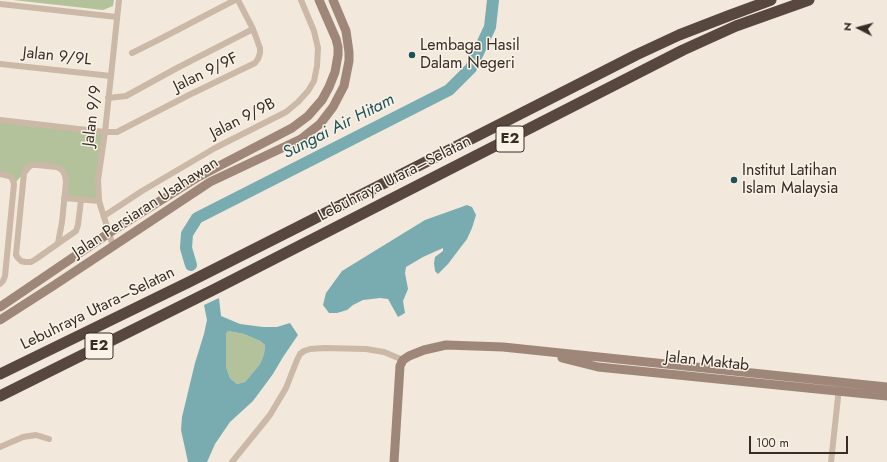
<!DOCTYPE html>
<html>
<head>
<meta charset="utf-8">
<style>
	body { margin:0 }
	#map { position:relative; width:887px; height:462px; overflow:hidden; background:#f2e8db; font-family:Jost,sans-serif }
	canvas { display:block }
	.north { position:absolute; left:839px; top:8px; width:40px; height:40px; -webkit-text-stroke:3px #faf2e7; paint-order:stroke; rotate:276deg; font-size:11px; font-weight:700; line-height:16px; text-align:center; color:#372d27 }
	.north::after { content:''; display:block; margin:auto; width:14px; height:18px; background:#372d27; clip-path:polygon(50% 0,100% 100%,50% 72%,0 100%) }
	.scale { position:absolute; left:749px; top:436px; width:99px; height:18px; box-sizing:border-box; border:2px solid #372d27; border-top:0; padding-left:5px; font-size:12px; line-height:14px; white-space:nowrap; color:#372d27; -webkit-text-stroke:3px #faf2e7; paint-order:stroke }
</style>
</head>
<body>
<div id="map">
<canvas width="887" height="462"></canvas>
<div class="north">N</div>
<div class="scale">100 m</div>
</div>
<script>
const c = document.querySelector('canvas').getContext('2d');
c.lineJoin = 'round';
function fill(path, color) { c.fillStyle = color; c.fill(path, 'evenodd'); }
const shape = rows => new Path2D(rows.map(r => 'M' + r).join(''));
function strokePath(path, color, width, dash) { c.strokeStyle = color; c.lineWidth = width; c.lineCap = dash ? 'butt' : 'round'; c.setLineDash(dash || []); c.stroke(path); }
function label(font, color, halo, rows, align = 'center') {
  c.font = font + ' Jost,sans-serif'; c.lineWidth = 3; c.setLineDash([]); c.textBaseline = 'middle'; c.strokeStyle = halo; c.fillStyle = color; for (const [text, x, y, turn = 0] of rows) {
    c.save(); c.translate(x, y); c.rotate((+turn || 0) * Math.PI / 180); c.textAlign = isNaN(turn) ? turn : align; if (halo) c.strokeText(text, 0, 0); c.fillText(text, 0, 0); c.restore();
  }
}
const green = shape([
	[13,0,114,0,113,6,103,10],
	[0,120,105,132,99,201,64,198,66,182,62,170,37,165,24,173,14,184,12,178,0,174],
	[228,331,244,334,260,341,265,345,264,354,260,364,245,382,237,384,230,378,226,367,226,334]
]);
const water = shape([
	[467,205,472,207,476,215,472,228,467,239,448,264,438,274,435,271,434,263,435,257,443,251,443,248,423,257,406,267,405,273,408,289,403,301,405,313,398,317,388,299,380,298,363,300,353,305,347,310,337,313,329,313,323,305,326,293,342,271,425,220],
	[219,298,221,316,240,324,263,327,277,327,290,323,298,335,283,357,273,374,253,401,230,422,215,444,207,462,188,462,181,430,182,417,195,363,204,334,207,320,204,305],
	[228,331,244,334,260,341,265,345,264,354,260,364,245,382,237,384,230,378,226,367,226,334]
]);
const river = shape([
	[191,265,186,248,187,234,197,218,449,90,471,68,490,27,493,0]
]);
const street = shape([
	[0,4,117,17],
	[132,53,162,38,235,0],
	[0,64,111,76],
	[108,98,126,96,177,68,253,29],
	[0,120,105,132,117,132,189,95,255,63,258,59,260,53,260,48,253,29,238,0],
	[0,174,9,176,12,178,14,184,5,276,3,281,0,284],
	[64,198,99,201],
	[104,216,142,191,215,148,286,112,298,102,308,91,314,81,317,66,318,48,314,31,301,0],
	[58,243,62,222,66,182,65,175,62,170,57,167,37,165,31,165,28,168,24,173,16,255,18,258,21,261,25,262,31,262,36,259,76,231,78,225,81,200],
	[113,246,99,201,98,180,105,132,119,0],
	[0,447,23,437,36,435,49,439],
	[232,462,270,415,286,388,297,360,300,354,304,351,310,349,325,348,366,349,384,352,403,360],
	[831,462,839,388]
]);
const secondary = shape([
	[0,307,109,233,198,177,292,128,308,116,322,100,329,87,335,72,338,55,338,47,336,39,319,0],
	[0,320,53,286,210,182,301,139,320,124,333,107,344,86,349,61,349,52,346,31,333,0],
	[562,358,598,367,887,396],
	[394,462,400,366,403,360,409,356,424,350,446,345,503,347,887,387]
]);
const highway = shape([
	[0,374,189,282,296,228,636,55,679,35,728,16,771,0],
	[0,396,215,289,683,50,736,26,809,0]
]);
const markers = [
	[412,55,4,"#1c5359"],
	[734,180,4,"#1c5359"]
];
const shields = [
	[510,139,28],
	[99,346,28]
];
const shieldNames = [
	["E2",510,139],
	["E2",99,346]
];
const poiNames = [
	["Lembaga Hasil",420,46],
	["Dalam Negeri",420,64],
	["Institut Latihan",742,171],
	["Islam Malaysia",742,189]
];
const streetNames = [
	["Jalan 9/9L",57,57,6],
	["Jalan 9/9F",206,73,-26],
	["Jalan 9/9",93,116,-83],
	["Jalan 9/9B",243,119,-27],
	["Lebuhraya Utara–Selatan",395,179,-27],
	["Jalan Persiaran Usahawan",146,208,-33],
	["Lebuhraya Utara–Selatan",98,309,-26],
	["Jalan Maktab",707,362,6]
];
const waterNames = [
	["Sungai Air Hitam",339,127,-27]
];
fill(green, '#b3c29a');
fill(water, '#79acb0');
strokePath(river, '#79acb0', 12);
strokePath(street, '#cbb8a6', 6);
strokePath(secondary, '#9e8778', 9);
strokePath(highway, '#58473e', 11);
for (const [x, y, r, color] of markers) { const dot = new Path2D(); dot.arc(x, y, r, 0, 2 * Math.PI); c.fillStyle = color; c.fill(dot); strokePath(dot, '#faf2e7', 1.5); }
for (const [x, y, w] of shields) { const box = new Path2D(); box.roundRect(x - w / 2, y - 13, w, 26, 3); c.fillStyle = '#faf2e7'; c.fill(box); strokePath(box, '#372d27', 1); }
label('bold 15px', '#372d27', null, shieldNames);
label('16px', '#372d27', '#faf2e7', poiNames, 'left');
label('16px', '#372d27', '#faf2e7', streetNames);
label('italic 17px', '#1c5359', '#faf2e7', waterNames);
</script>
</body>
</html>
